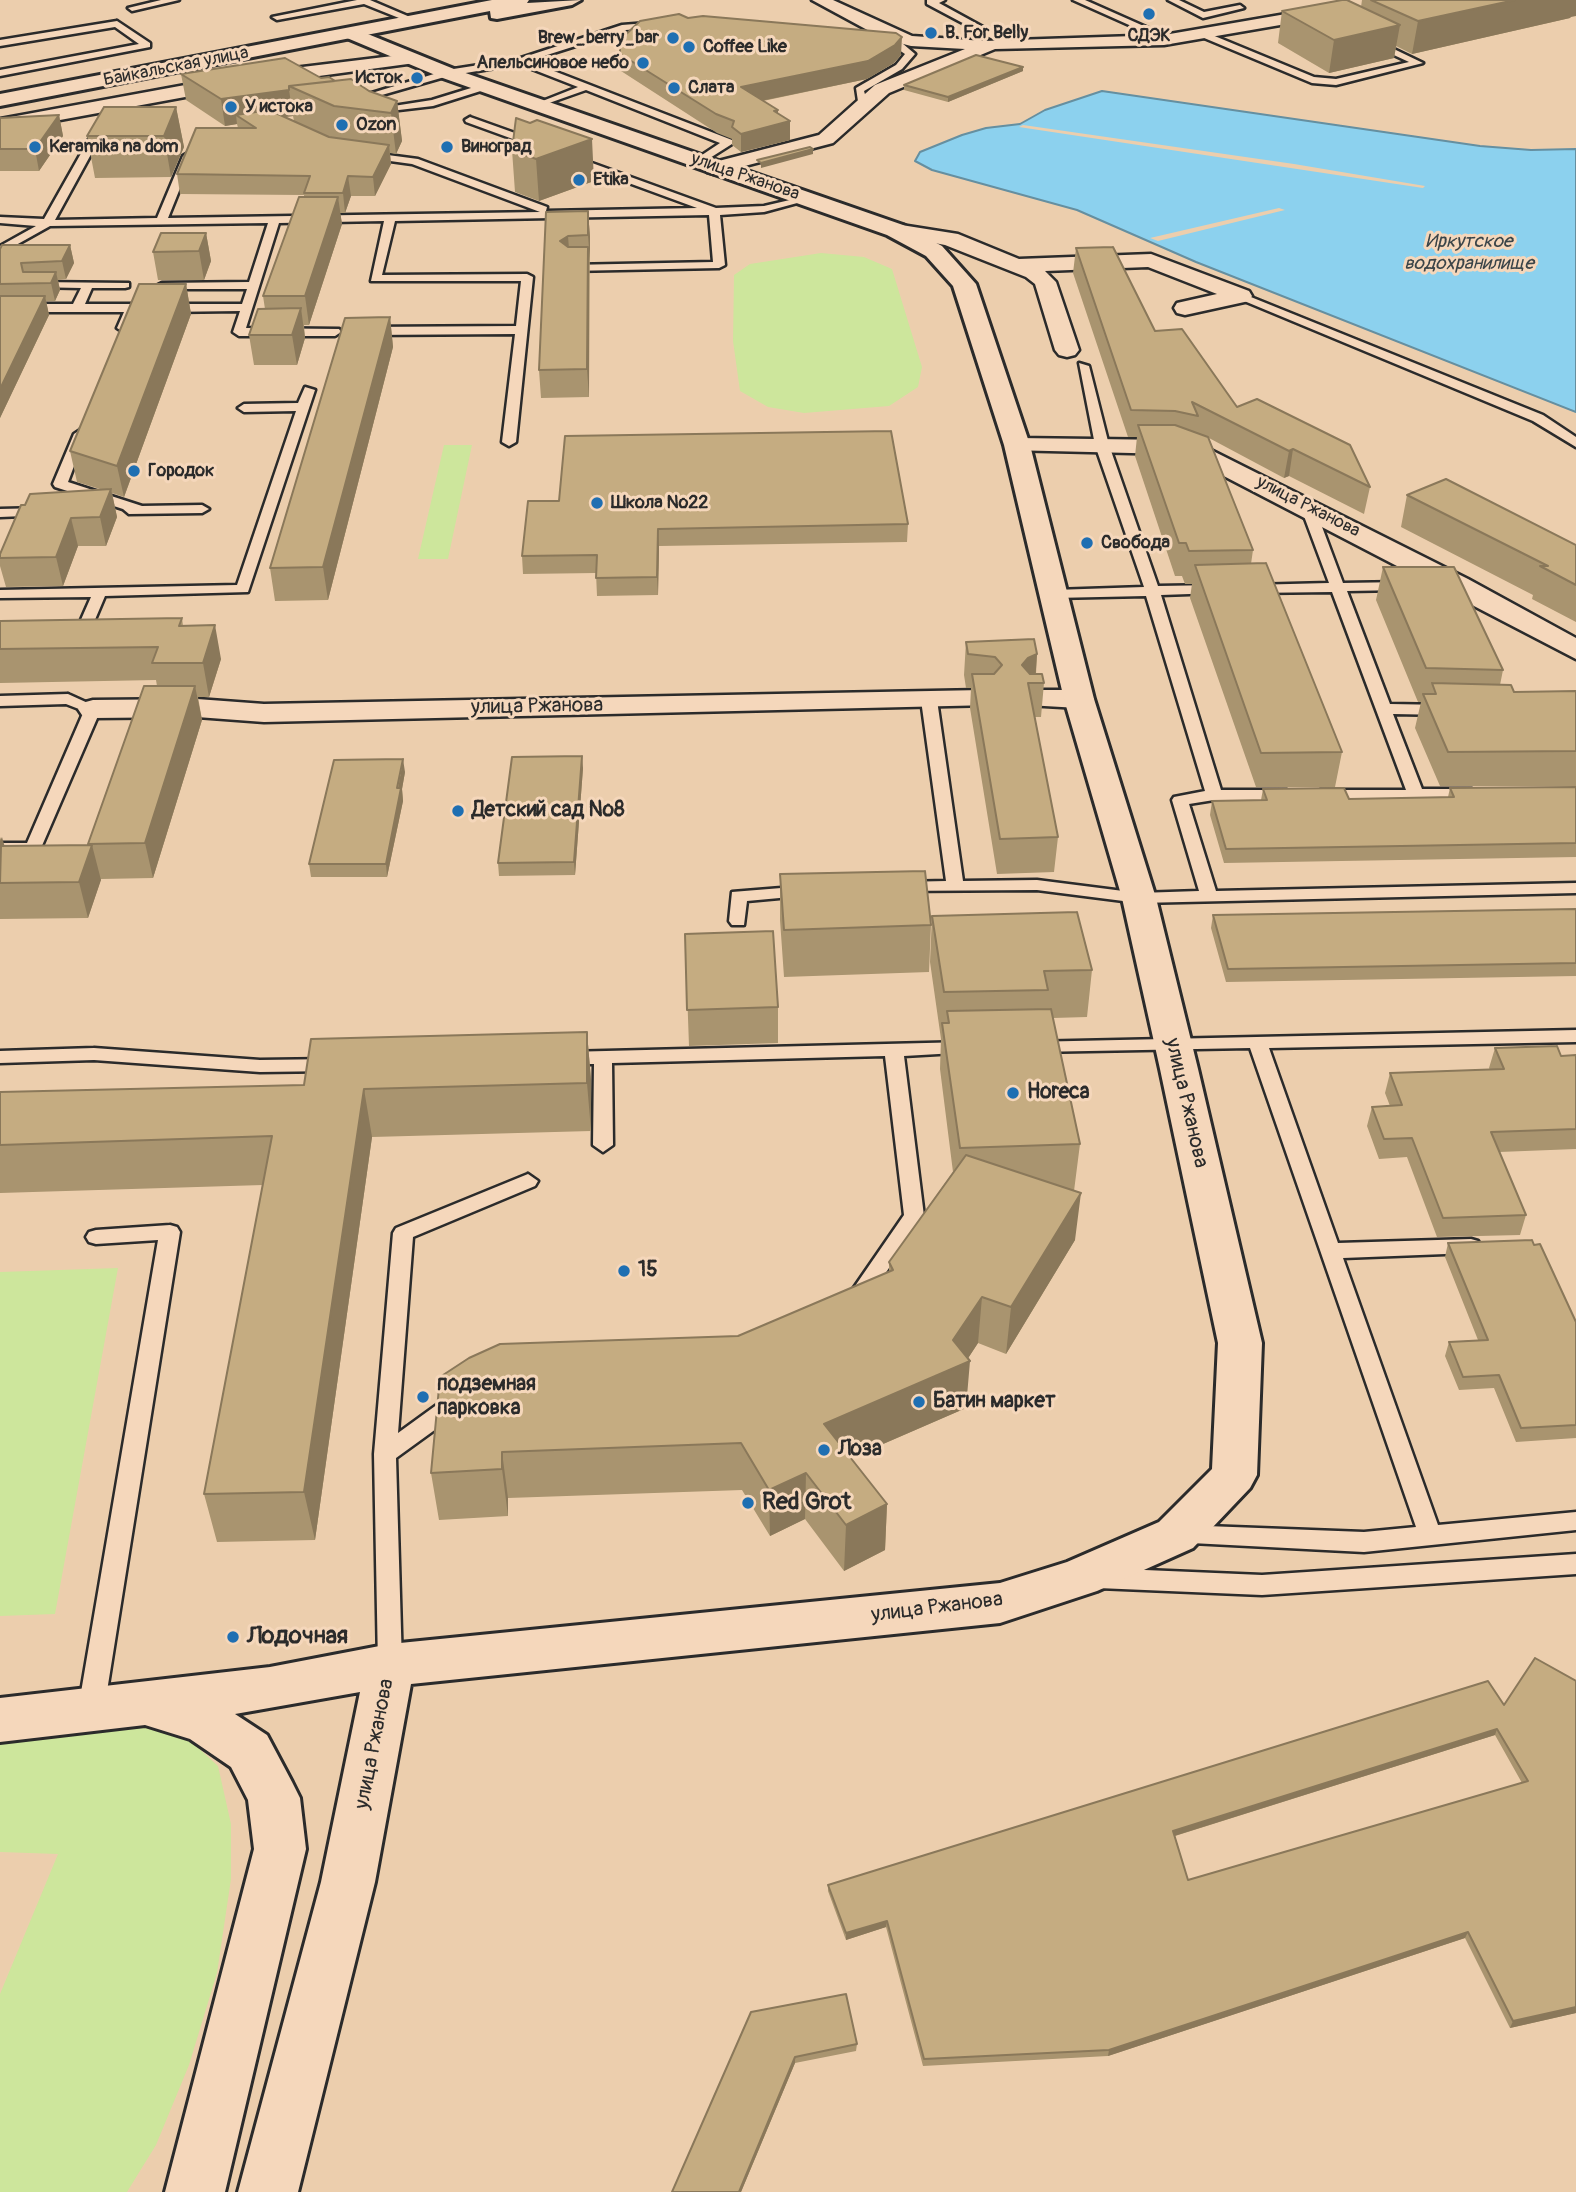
<!DOCTYPE html>
<html>
<head>
<meta charset="utf-8">
<style>
	body { margin:0 }
	canvas { display:block; background:#eccead }
</style>
</head>
<body>
<canvas width="1576" height="2192"></canvas>
<script>
const c = document.querySelector('canvas').getContext('2d');
c.lineJoin = 'round';
function fill(path, color) { c.fillStyle = color; c.fill(path, 'evenodd'); }
const shape = rows => new Path2D(rows.map(r => 'M' + r).join(''));
function strokePath(path, color, width, dash) { c.strokeStyle = color; c.lineWidth = width; c.lineCap = dash ? 'butt' : 'round'; c.setLineDash(dash || []); c.stroke(path); }
function label(font, color, halo, rows, align = 'center') {
  c.font = font + ' Pangolin,sans-serif'; c.lineWidth = 6; c.setLineDash([]); c.textBaseline = 'middle'; c.strokeStyle = halo; c.fillStyle = color; for (const [text, x, y, turn = 0] of rows) {
    c.save(); c.translate(x, y); c.rotate((+turn || 0) * Math.PI / 180); c.textAlign = isNaN(turn) ? turn : align; if (halo) c.strokeText(text, 0, 0); c.fillText(text, 0, 0); c.restore();
  }
}
const green = shape([
	[821,253,864,257,892,269,922,367,918,387,889,406,804,413,768,407,740,391,733,341,734,275,750,264],
	[444,445,472,445,448,559,418,559],
	[118,1268,55,1614,0,1616,0,1272],
	[139,1724,178,1729,218,1766,231,1824,231,1879,217,1973,189,2065,156,2145,127,2192,0,2192,0,1994,58,1854,0,1852,0,1742]
]);
const water = shape([
	[1102,91,1480,146,1531,150,1576,149,1576,412,1196,262,1077,210,932,170,915,161,920,152,962,135,986,128,1020,124,1045,110,1102,91]
]);
const pier = shape([
	[1023,125,1294,164,1425,186,1423,188,1019,127],
	[1279,208,1285,210,1158,241,1150,238]
]);
const service = shape([
	[161,0,179,0,132,11,128,8,161,0],
	[357,0,370,0,417,20,409,22,364,4,277,20,272,17,357,0],
	[927,0,945,0,939,3,1012,43,1004,45,927,4,927,0],
	[1073,0,1085,0,1173,39,1165,41,1073,0],
	[1168,0,1179,0,1204,12,1240,5,1244,8,1203,18,1168,0],
	[117,21,150,43,150,47,0,76,0,70,139,44,115,27,0,46,0,40,117,21],
	[660,22,663,27,626,30,528,61,732,140,732,144,702,163,693,161,720,143,586,90,535,108,535,104,578,87,519,64,448,76,354,103,349,100,447,70,518,59,622,25,660,22],
	[1200,30,1314,77,1336,79,1409,62,1370,44,1373,39,1423,63,1336,85,1312,83,1197,35,1200,30],
	[875,41,902,43,915,54,902,69,864,91,869,108,864,111,859,108,856,88,896,65,905,54,896,48,875,45,875,41],
	[484,84,487,89,433,106,373,113,368,110,432,100,484,84],
	[470,117,540,142,541,144,532,146,466,122,465,120,470,117],
	[102,122,107,125,55,220,157,218,183,156,188,153,193,156,168,218,540,212,412,164,361,157,360,155,365,152,418,159,547,207,546,211,697,208,566,160,565,158,570,155,716,208,764,206,807,196,812,199,764,212,720,215,725,265,719,268,570,271,564,268,570,265,713,262,709,215,395,221,382,275,527,274,533,277,516,442,509,446,502,442,515,334,366,335,360,331,366,327,516,326,521,281,371,281,384,221,279,223,246,328,339,329,341,332,335,336,239,336,233,332,240,311,164,312,158,308,164,304,242,304,247,289,162,289,156,286,162,283,249,282,268,223,50,226,0,254,0,246,36,226,0,223,0,217,44,219,97,125,102,122],
	[36,282,129,283,129,287,125,288,92,288,85,304,131,304,137,308,129,328,123,332,117,328,124,312,0,312,0,304,73,304,81,288,32,287,32,283,36,282],
	[1241,293,1543,415,1576,437,1576,447,1533,421,1237,298,1235,296,1241,293],
	[1079,363,1089,366,1109,445,1158,586,1218,585,1225,589,1218,593,1161,595,1221,790,1287,790,1295,795,1287,800,1214,800,1189,804,1216,891,1576,883,1576,893,1139,903,1037,890,896,891,893,887,902,882,946,881,921,700,929,695,937,700,963,881,1037,880,1139,893,1199,891,1172,800,1174,797,1205,791,1146,596,1054,598,1047,594,1054,590,1144,587,1095,445,1079,363],
	[305,387,315,390,248,592,105,596,94,622,87,626,80,622,91,597,0,598,0,590,237,585,296,411,244,412,238,408,244,404,298,403,305,387],
	[80,430,86,434,68,482,142,506,202,505,209,509,202,513,129,514,123,509,55,487,53,484,74,434,80,430],
	[1303,505,1315,508,1343,583,1403,582,1410,586,1403,590,1347,591,1390,704,1446,705,1454,710,1446,715,1393,714,1422,789,1472,789,1480,794,1478,797,1320,800,1312,795,1320,790,1406,790,1332,592,1251,593,1244,589,1251,585,1329,583,1301,508,1303,505],
	[43,508,48,509,48,515,0,517,0,509,43,508],
	[68,694,101,709,41,848,33,853,0,853,0,843,27,843,84,711,66,704,0,706,0,696,68,694],
	[806,886,815,891,812,895,747,901,744,925,732,925,729,921,732,892,806,886],
	[1576,1030,1576,1042,1269,1048,1338,1243,1471,1239,1478,1241,1481,1246,1478,1251,1471,1253,1343,1258,1438,1525,1576,1512,1576,1530,1364,1552,1172,1542,1168,1535,1172,1528,1180,1525,1364,1532,1416,1527,1250,1048,1035,1052,1028,1050,1026,1046,1028,1042,1576,1030],
	[966,1042,975,1048,973,1052,904,1056,924,1216,862,1308,855,1310,848,1308,844,1302,904,1215,885,1056,612,1063,613,1145,603,1152,593,1145,594,1064,566,1064,557,1058,566,1052,966,1042],
	[94,1048,260,1060,333,1059,342,1065,333,1071,260,1072,94,1060,0,1063,0,1051,94,1048],
	[528,1174,538,1181,535,1186,413,1237,398,1433,449,1396,457,1393,465,1396,468,1402,465,1408,396,1458,402,1665,399,1672,390,1676,381,1672,378,1665,374,1454,393,1233,396,1228,528,1174],
	[170,1225,177,1227,180,1232,104,1710,100,1718,91,1721,82,1718,78,1710,158,1240,96,1244,89,1242,86,1237,89,1232,96,1230,170,1225],
	[1576,1554,1576,1574,1262,1595,1098,1588,1090,1585,1086,1578,1090,1571,1098,1568,1262,1575,1576,1554]
]);
const minor = shape([
	[812,0,833,0,912,36,984,41,1164,35,1315,9,1324,14,1315,19,1164,45,995,49,889,93,833,143,714,174,707,172,704,168,707,164,819,135,875,85,965,49,911,46,884,39,812,0],
	[409,54,415,55,418,59,415,63,245,86,0,131,0,119,245,74,409,54],
	[895,224,958,234,1019,259,1151,254,1249,291,1252,296,1249,301,1185,315,1177,313,1174,308,1177,303,1217,294,1148,267,1045,271,1056,282,1079,350,1075,355,1067,357,1059,355,1055,350,1035,284,1026,277,945,245,888,234,884,230,888,226,895,224],
	[1017,438,1172,440,1209,449,1468,579,1576,638,1576,659,1191,459,1172,454,1008,450,1005,445,1008,440,1017,438],
	[982,690,992,693,997,699,992,705,264,722,197,717,93,718,82,715,78,709,82,703,93,700,197,699,264,704,982,690],
	[1037,690,1079,690,1089,693,1094,699,1089,705,1079,708,1027,705,1022,699,1027,693,1037,690]
]);
const tertiary = shape([
	[353,28,454,69,903,225,942,246,976,284,1030,445,1094,699,1156,898,1198,1069,1262,1343,1257,1475,1250,1488,1193,1548,1097,1591,1000,1623,411,1684,375,1882,298,2192,238,2192,321,1882,360,1692,235,1714,267,1735,292,1782,300,1798,306,1849,225,2192,165,2192,254,1849,248,1800,231,1767,190,1739,145,1725,0,1742,0,1698,270,1667,390,1644,1000,1583,1067,1562,1159,1522,1212,1469,1218,1343,1160,1069,1122,898,1064,699,1004,445,953,286,926,256,887,235,440,77,347,38,344,34,347,30,353,28]
]);
const secondary = shape([
	[492,0,529,0,527,3,581,0,572,5,497,19,491,18,490,11,0,106,0,94,492,0]
]);
const wall = shape([
	[1362,0,1576,0,1570,18,1412,54,1396,46,1394,58,1329,73,1278,43,1282,11,1361,7],
	[688,18,901,55,894,63,867,79,763,101,778,114,790,121,790,140,741,152,732,145,732,139,717,133,621,71,620,54],
	[1023,67,1023,71,948,102,904,90,904,85],
	[181,74,321,78,335,81,369,91,397,101,402,141,396,154,390,153,391,164,375,196,351,196,345,213,340,213,342,224,309,325,304,325,305,338,297,365,254,365,249,335,265,309,263,296,304,197,304,195,180,194,177,174,238,128,237,124,225,126,186,100],
	[293,116,294,121,284,117],
	[176,107,184,147,171,177,95,178,87,136],
	[59,115,63,136,39,171,0,171,0,118],
	[512,150,594,181,539,201,515,192],
	[588,211,590,237,589,397,541,398,539,370,546,212],
	[206,233,211,261,204,280,158,280,153,252],
	[70,245,74,263,66,279,58,280,60,290,55,301,46,301,49,315,0,418,0,249],
	[1076,248,1155,331,1237,407,1370,487,1364,514,1289,476,1284,478,1209,438,1253,550,1251,564,1342,752,1335,787,1256,787,1190,598,1192,584,1185,584,1182,576,1175,576,1135,456,1137,437,1128,437,1073,273],
	[186,284,191,314,124,497,112,493,117,517,106,546,78,546,63,586,6,587,0,566,0,554,25,505,100,489,77,482,70,451],
	[390,317,393,347,328,600,275,601,270,568],
	[1407,495,1576,545,1576,622,1532,599,1533,595,1401,527],
	[528,501,908,524,907,542,659,546,658,595,597,596,596,573,523,574,522,556],
	[1383,567,1503,670,1500,685,1514,692,1576,691,1576,786,1440,786,1415,728,1421,702,1418,702,1376,600],
	[182,618,183,626,221,659,209,697,198,697,202,720,153,878,101,879,88,918,0,919,0,837,4,846,88,845,157,686,156,680,0,683,0,621],
	[966,642,1037,654,1036,674,1044,683,1041,717,1035,717,1058,837,1054,872,997,874,970,708,971,688,966,688,964,675],
	[583,768,575,875,499,876,498,863],
	[405,772,402,789,403,801,387,877,311,877,309,864],
	[1576,787,1576,857,1224,863,1210,815,1212,801,1261,800,1263,789,1349,799,1448,797,1450,788],
	[780,874,931,925,929,972,784,977,780,920],
	[1576,909,1576,976,1226,982,1211,928,1213,915],
	[932,916,1092,970,1087,1017,1053,1018,1080,1144,1074,1191,1075,1240,1006,1354,978,1343,968,1358,966,1408,851,1458,887,1504,885,1550,844,1571,805,1519,770,1536,742,1490,508,1498,508,1516,439,1520,431,1473,738,1336,889,1272,889,1262,953,1172,940,1069,941,1039,930,962],
	[685,934,778,1007,778,1043,689,1046],
	[587,1032,591,1080,591,1131,372,1137,315,1540,217,1542,204,1494,263,1185,0,1193,0,1092,304,1085],
	[1495,1048,1561,1056,1576,1055,1576,1149,1499,1152,1526,1215,1520,1235,1437,1237,1407,1157,1379,1159,1367,1126,1372,1107,1390,1106,1385,1093,1390,1073,1490,1070,1489,1068],
	[1448,1243,1576,1322,1576,1438,1516,1442,1494,1388,1459,1390,1445,1356,1449,1342,1478,1340,1445,1257],
	[1535,1658,1576,2013,1510,2028,1465,1938,1108,2056,923,2066,886,1927,846,1940,828,1891,828,1885,1504,1705],
	[1495,1735,1522,1783,1188,1880,1175,1836],
	[846,1994,857,2044,856,2051,795,2063,741,2192,672,2192]
]);
const shadedWall = shape([
	[1515,0,1576,0,1576,16,1571,17,1570,18,1412,54,1418,21],
	[1400,25,1394,58,1329,73,1334,40],
	[902,37,901,55,894,63,867,79,741,105,741,87],
	[1023,67,1023,71,948,102,948,97],
	[289,90,293,116,247,122,236,115,237,124,225,126,221,99],
	[397,101,402,141,396,154,391,113],
	[176,107,184,147,171,177,164,136],
	[778,110,778,124,790,121,790,140,741,152,741,134,774,111],
	[59,115,63,136,39,171,35,149],
	[592,139,594,181,539,201,536,159],
	[389,145,391,164,375,196,373,177],
	[813,149,813,154,761,168,761,163],
	[348,176,351,196,345,213,343,193],
	[338,197,342,224,309,325,305,296],
	[588,211,590,237,590,262,588,235],
	[206,233,211,261,204,280,199,251],
	[568,236,570,262,560,241],
	[70,245,74,263,66,279,62,261],
	[588,247,589,273,589,397,587,369],
	[56,272,60,290,55,301,51,283],
	[186,284,191,314,124,497,117,466],
	[45,296,49,315,0,418,0,389],
	[301,308,305,338,297,365,292,335],
	[390,317,393,347,328,600,323,567],
	[1293,449,1289,476,1284,478,1289,451],
	[111,489,117,517,106,546,100,517],
	[71,518,78,546,63,586,56,557],
	[658,529,659,546,658,595,657,577],
	[215,625,221,659,209,697,203,663],
	[1037,654,1035,683,1022,665,1028,658],
	[195,686,202,720,153,878,145,843],
	[582,756,583,768,575,875,574,862],
	[403,759,405,772,402,789,403,801,387,877,386,864],
	[2,837,12,872,0,883,0,841],
	[92,845,101,880,88,918,79,882],
	[587,1032,591,1080,591,1131,587,1083],
	[364,1089,372,1137,315,1540,304,1492],
	[1081,1193,1075,1240,1006,1354,1011,1307],
	[982,1297,978,1343,965,1363,970,1361,966,1408,823,1470,824,1424,953,1340],
	[502,1452,508,1498,508,1516,502,1469],
	[806,1473,805,1519,770,1536,769,1490],
	[887,1504,885,1550,844,1571,846,1525],
	[1497,1729,1495,1735,1171,1837,1173,1831],
	[887,1921,886,1927,846,1940,846,1933],
	[1468,1932,1465,1938,1108,2056,1109,2050],
	[1576,2007,1576,2013,1510,2028,1513,2021],
	[795,2057,795,2063,741,2192,739,2192]
]);
const building = shape([
	[1342,0,1347,0,1400,25,1334,40,1282,11,1342,0],
	[1371,0,1515,0,1418,21,1371,0],
	[679,14,688,18,703,16,896,33,902,37,895,45,868,61,741,87,778,110,774,111,790,121,741,134,732,127,734,121,716,114,620,54,620,40,640,21,679,14],
	[976,55,1023,67,948,97,904,85,976,55],
	[285,58,321,78,329,77,335,81,289,86,289,90,221,99,181,74,285,58],
	[351,79,369,91,397,101,391,113,334,106,289,86,351,79],
	[104,107,176,107,164,136,87,136,104,107],
	[269,110,329,137,389,145,373,177,348,176,343,193,304,193,310,176,177,174,196,128,256,128,236,115,269,110],
	[59,115,35,149,0,149,0,118,59,115],
	[516,118,530,123,537,120,592,139,536,159,512,150,516,118],
	[810,147,813,149,761,163,757,160,810,147],
	[299,197,338,197,305,296,263,296,299,197],
	[588,211,588,235,568,236,560,241,568,247,588,247,587,369,539,370,546,212,588,211],
	[161,233,206,233,199,251,153,252,161,233],
	[2,245,70,245,62,261,21,263,23,272,56,272,51,283,0,284,0,249,2,245],
	[1113,247,1155,331,1182,329,1237,407,1257,399,1350,445,1370,487,1293,449,1289,451,1192,402,1198,416,1175,411,1131,410,1076,248,1113,247],
	[139,284,186,284,117,466,70,451,139,284],
	[0,296,45,296,0,389,0,296],
	[301,308,292,335,249,335,258,309,301,308],
	[390,317,323,567,270,568,345,318,390,317],
	[1138,425,1175,425,1208,437,1253,550,1189,551,1186,543,1179,543,1138,425],
	[891,431,908,524,658,529,657,577,596,578,597,555,522,556,528,501,559,501,565,436,891,431],
	[1446,479,1576,545,1576,585,1540,566,1548,566,1407,495,1446,479],
	[111,489,100,517,71,518,56,557,0,558,0,554,21,505,25,505,30,494,111,489],
	[1266,563,1342,752,1261,753,1195,565,1266,563],
	[1383,567,1454,567,1503,670,1426,668,1383,567],
	[182,618,179,626,215,625,203,663,152,663,158,647,0,649,0,621,182,618],
	[1034,639,1037,654,1028,658,1022,665,1030,674,1042,674,1044,683,1028,683,1058,837,1000,839,972,674,994,674,1002,665,995,657,968,654,966,642,1034,639],
	[1432,683,1511,685,1514,692,1576,691,1576,751,1448,752,1423,694,1436,694,1432,683],
	[144,686,195,686,145,843,88,844,144,686],
	[582,756,574,862,498,863,512,757,582,756],
	[403,759,397,788,401,788,386,864,309,864,334,760,403,759],
	[1576,787,1576,843,1226,849,1212,801,1267,800,1263,789,1344,788,1349,799,1454,797,1450,788,1576,787],
	[92,845,79,882,0,883,1,846,92,845],
	[925,871,931,925,784,930,780,874,925,871],
	[1576,909,1576,963,1228,969,1213,915,1576,909],
	[1077,912,1092,970,1044,971,1048,990,944,992,932,916,1077,912],
	[773,931,778,1007,687,1010,685,934,773,931],
	[1051,1009,1080,1144,960,1148,942,1023,949,1023,947,1011,1051,1009],
	[587,1032,587,1083,364,1089,304,1492,204,1494,272,1136,0,1145,0,1092,304,1085,311,1039,587,1032],
	[1557,1046,1561,1056,1576,1055,1576,1129,1491,1132,1526,1215,1443,1218,1412,1138,1384,1139,1372,1107,1402,1105,1390,1073,1504,1069,1495,1048,1557,1046],
	[966,1155,1081,1193,1011,1307,982,1297,953,1340,970,1361,824,1424,887,1504,846,1525,806,1473,769,1490,741,1443,502,1452,502,1469,431,1473,440,1377,469,1358,500,1344,738,1336,893,1270,889,1262,966,1155],
	[1532,1240,1534,1245,1540,1244,1576,1322,1576,1425,1521,1428,1499,1375,1463,1377,1449,1342,1488,1340,1448,1243,1532,1240],
	[1535,1658,1576,1681,1576,2007,1513,2021,1468,1932,1109,2050,924,2059,887,1921,846,1933,828,1885,1488,1681,1504,1705,1535,1658],
	[1497,1729,1528,1781,1188,1880,1173,1831,1497,1729],
	[846,1994,857,2044,795,2057,739,2192,672,2192,751,2012,846,1994]
]);
const markers = [
	[1149,14,7,"#1f6fb2"],
	[931,33,7,"#1f6fb2"],
	[673,38,7,"#1f6fb2"],
	[689,47,7,"#1f6fb2"],
	[643,63,7,"#1f6fb2"],
	[417,78,7,"#1f6fb2"],
	[674,88,7,"#1f6fb2"],
	[231,107,7,"#1f6fb2"],
	[342,125,7,"#1f6fb2"],
	[35,147,7,"#1f6fb2"],
	[447,147,7,"#1f6fb2"],
	[579,180,7,"#1f6fb2"],
	[134,471,7,"#1f6fb2"],
	[597,503,7,"#1f6fb2"],
	[1087,543,7,"#1f6fb2"],
	[458,811,7,"#1f6fb2"],
	[1013,1093,7,"#1f6fb2"],
	[624,1271,7,"#1f6fb2"],
	[423,1397,7,"#1f6fb2"],
	[919,1402,7,"#1f6fb2"],
	[824,1450,7,"#1f6fb2"],
	[748,1503,7,"#1f6fb2"],
	[233,1637,7,"#1f6fb2"]
];
const farPoinames = [
	["B. For Belly",945,33],
	["СДЭК",1149,36,"center"],
	["Brew_berry_bar",659,38,"right"],
	["Coffee Like",703,47],
	["Апельсиновое небо",629,63,"right"],
	["Исток",403,78,"right"],
	["Слата",688,88],
	["У истока",245,107],
	["Ozon",356,125],
	["Keramika na dom",49,147],
	["Виноград",461,147],
	["Etika",593,180],
	["Городок",148,471],
	["Школа №22",611,503],
	["Свобода",1101,543]
];
const farStreetnames = [
	["Байкальская улица",176,67,-11],
	["улица Ржанова",745,177,19],
	["улица Ржанова",1308,507,27]
];
const farWaternames = [
	["Иркутское",1469,242],
	["водохранилище",1469,264]
];
const streetNames = [
	["улица Ржанова",537,707,-1],
	["улица Ржанова",1186,1103,77],
	["улица Ржанова",937,1608,-7],
	["улица Ржанова",375,1744,-79]
];
const poiNames = [
	["Детский сад №8",472,811],
	["Horeca",1027,1093],
	["15",638,1271],
	["подземная",437,1385],
	["парковка",437,1409],
	["Батин маркет",933,1402],
	["Лоза",838,1450]
];
const nearPoinames = [
	["Red Grot",762,1503],
	["Лодочная",247,1637]
];
fill(green, '#cde69c');
fill(water, '#8cd1ee');
strokePath(water, '#658fa0', 2);
fill(pier, '#eccead');
strokePath(service, '#2b2b2b', 5);
strokePath(minor, '#2b2b2b', 5);
strokePath(tertiary, '#2b2b2b', 6);
strokePath(secondary, '#2b2b2b', 6);
fill(service, '#f5d7bb');
fill(minor, '#f5d7bb');
fill(tertiary, '#f5d7bb');
fill(secondary, '#f5d7bb');
fill(wall, '#a9946f');
fill(shadedWall, '#8a785a');
fill(building, '#c5ac81');
strokePath(building, '#8a785a', 2);
for (const [x, y, r, color] of markers) { const dot = new Path2D(); dot.arc(x, y, r, 0, 2 * Math.PI); c.fillStyle = color; c.fill(dot); strokePath(dot, '#f5d7bb', 2.5); }
label('bold 18px', '#2b2b2b', '#f5d7bb', farPoinames, 'left');
label('18px', '#2b2b2b', '#f5d7bb', farStreetnames);
label('italic 19px', '#3a4448', '#f5d7bb', farWaternames);
label('21px', '#2b2b2b', '#f5d7bb', streetNames);
label('bold 21px', '#2b2b2b', '#f5d7bb', poiNames, 'left');
label('bold 24px', '#2b2b2b', '#f5d7bb', nearPoinames, 'left');
</script>
</body>
</html>
